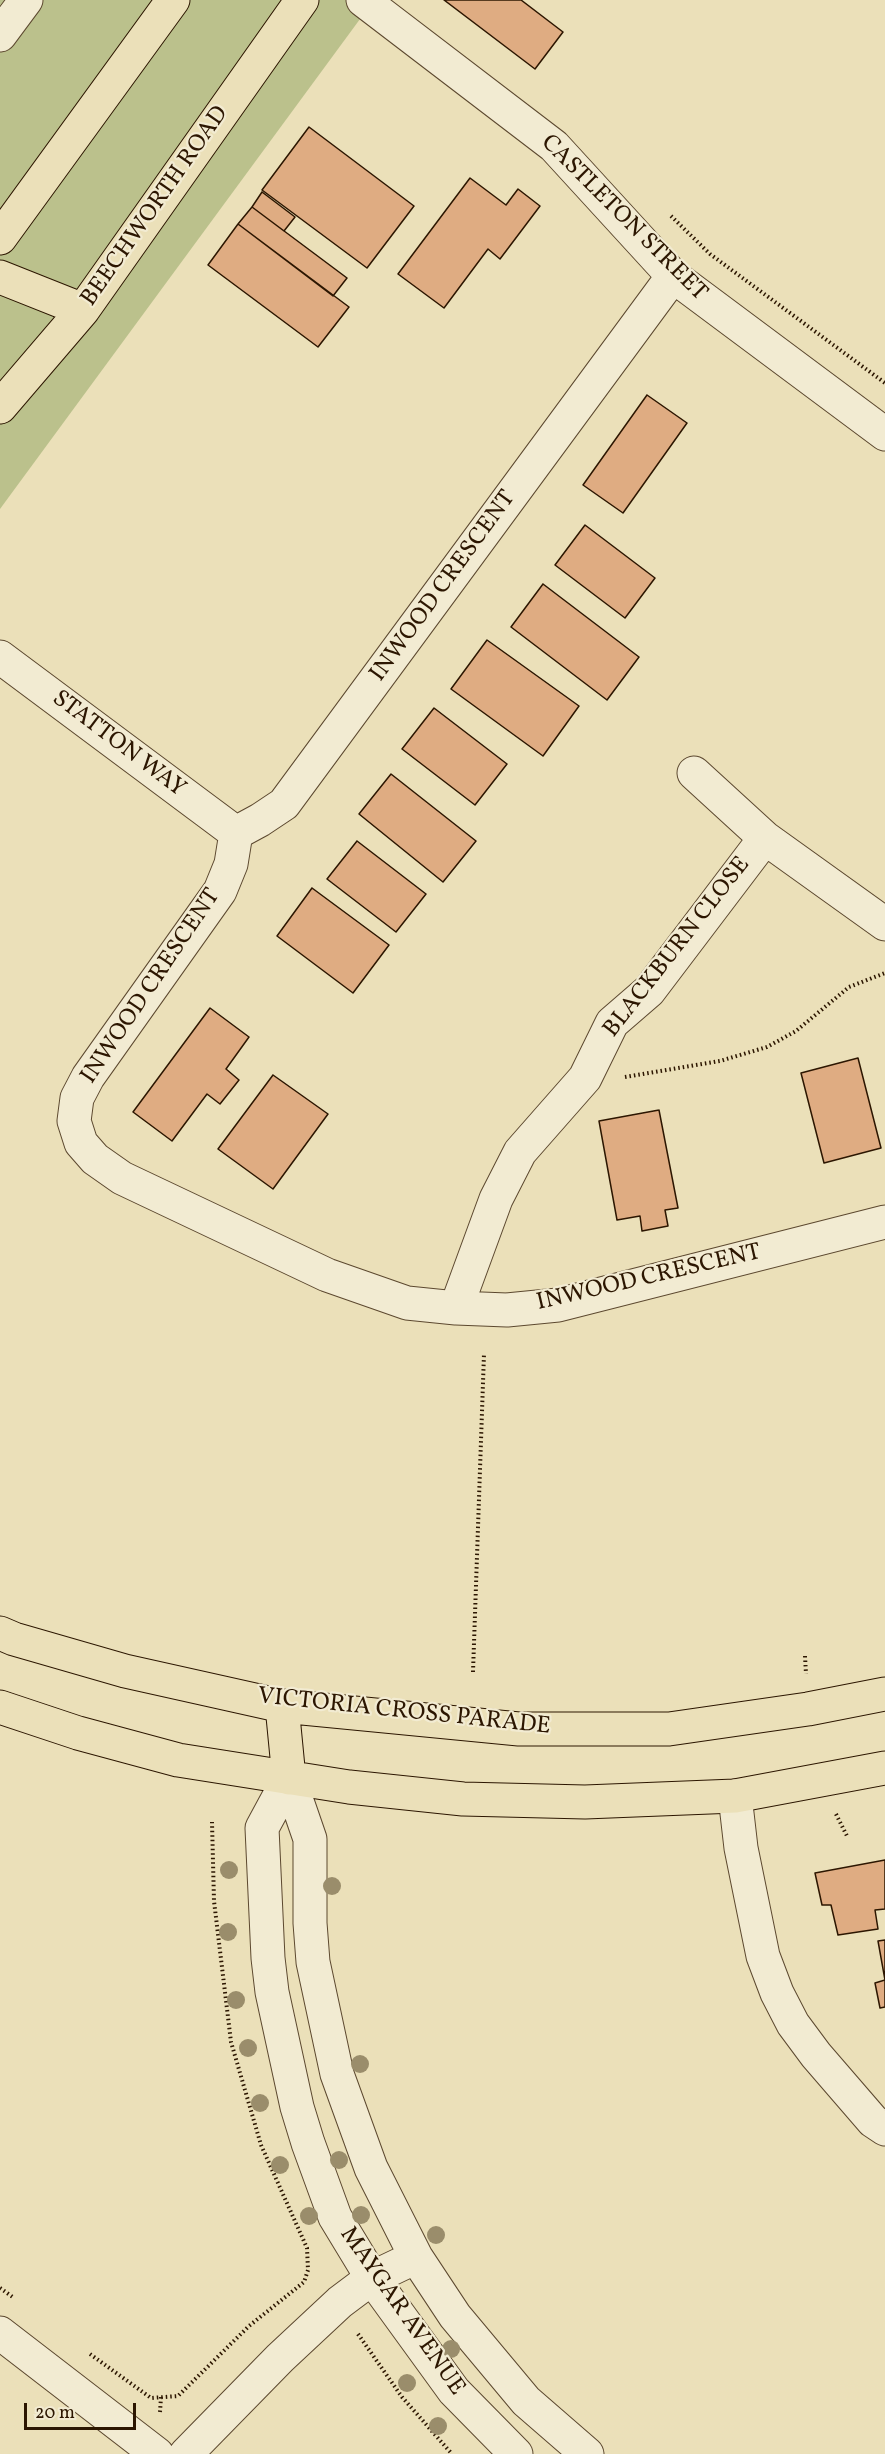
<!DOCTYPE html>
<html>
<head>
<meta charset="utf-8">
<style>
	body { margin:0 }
	#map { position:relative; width:885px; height:2454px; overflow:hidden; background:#ebe0b9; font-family:Vollkorn,serif }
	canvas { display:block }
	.scale { position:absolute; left:24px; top:2403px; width:112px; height:27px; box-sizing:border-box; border:3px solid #2c1601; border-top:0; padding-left:8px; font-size:18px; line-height:21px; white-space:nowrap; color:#2c1601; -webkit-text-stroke:4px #f2ebd2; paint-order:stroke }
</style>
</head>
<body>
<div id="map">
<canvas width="885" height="2454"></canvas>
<div class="scale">20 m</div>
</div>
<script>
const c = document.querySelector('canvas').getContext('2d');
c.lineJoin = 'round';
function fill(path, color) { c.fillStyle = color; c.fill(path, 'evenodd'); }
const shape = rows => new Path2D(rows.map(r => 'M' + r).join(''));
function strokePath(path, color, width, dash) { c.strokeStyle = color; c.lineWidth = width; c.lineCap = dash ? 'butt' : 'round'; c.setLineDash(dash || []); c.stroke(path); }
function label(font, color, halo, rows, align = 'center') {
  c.font = font + ' Vollkorn,serif'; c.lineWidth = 4.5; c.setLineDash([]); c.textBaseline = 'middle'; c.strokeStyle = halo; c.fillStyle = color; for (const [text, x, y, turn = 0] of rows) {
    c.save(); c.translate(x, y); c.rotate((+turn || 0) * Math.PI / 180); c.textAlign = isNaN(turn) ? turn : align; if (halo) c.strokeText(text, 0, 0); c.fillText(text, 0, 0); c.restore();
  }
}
const green = shape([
	[0,0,374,0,0,509]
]);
const building = shape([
	[444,0,521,0,563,32,535,69,444,0],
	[309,127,414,206,367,268,262,190,309,127],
	[470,178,506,205,518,189,540,206,500,259,488,249,444,308,398,274,470,178],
	[262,192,295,217,284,231,252,207,262,192],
	[252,207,347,278,333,296,238,224,252,207],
	[238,224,349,307,318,347,208,265,238,224],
	[647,395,687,423,623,513,583,485,647,395],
	[585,525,655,578,625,618,555,565,585,525],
	[543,584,639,657,607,700,511,627,543,584],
	[487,640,579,706,543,756,451,689,487,640],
	[434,708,507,764,475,805,402,749,434,708],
	[391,774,476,841,443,882,359,814,391,774],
	[357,841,426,894,396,932,327,879,357,841],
	[312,888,389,945,353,993,277,936,312,888],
	[210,1008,249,1037,226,1069,239,1080,220,1104,207,1094,172,1141,133,1112,210,1008],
	[858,1058,881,1148,824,1163,801,1073,858,1058],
	[273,1075,328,1114,273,1189,218,1149,273,1075],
	[659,1110,678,1208,665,1210,668,1226,642,1231,640,1216,617,1220,599,1121,659,1110],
	[885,1860,885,1909,875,1910,878,1929,838,1935,831,1905,822,1905,815,1873,885,1860],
	[885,1940,885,2007,880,2008,875,1983,885,1980,878,1941,885,1940]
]);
const path = shape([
	[671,216,710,254,885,383],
	[625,1077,720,1061,767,1047,796,1031,849,987,885,973],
	[805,1656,806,1674],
	[473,1672,484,1354],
	[836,1814,848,1838],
	[0,2288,14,2298],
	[358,2334,402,2397,452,2454],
	[90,2354,151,2398,178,2396,249,2326,304,2282,308,2270,307,2248,261,2145,231,2042,214,1901,212,1822],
	[160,2412,161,2397]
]);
const minor = shape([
	[363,0,554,146,673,276,885,434],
	[0,35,26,0],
	[673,276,284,804,260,820,236,833,231,864,220,891,88,1077,77,1098,74,1121,81,1143,95,1159,122,1178,327,1275,407,1303,456,1308,507,1310,558,1305,885,1222],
	[0,657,236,833],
	[694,773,765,838],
	[456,1308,496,1199,520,1152,585,1078,612,1023,649,991,765,838,885,924],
	[289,1778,310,1839,310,1923,313,1962,337,2074,371,2168,416,2257,455,2316,526,2401,587,2454],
	[289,1778,262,1828,268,1958,272,1992,297,2107,308,2143,335,2217,372,2278,454,2391,516,2454],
	[735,1796,741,1848,763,1956,777,1993,793,2024,816,2055,873,2121,885,2129],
	[0,2333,157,2454],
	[186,2454,280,2358,340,2302,372,2278,416,2257]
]);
const major = shape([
	[0,238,173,0],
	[0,277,83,310],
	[0,407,83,310,302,0],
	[0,1633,14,1639,125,1671,282,1706,519,1729,669,1729,808,1709,885,1694],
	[282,1706,289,1778],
	[0,1707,78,1733,178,1760,349,1787,463,1799,585,1802,735,1796,885,1768]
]);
const trees = [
	[229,1870],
	[332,1886],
	[228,1932],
	[236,2000],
	[248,2048],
	[360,2064],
	[260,2103],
	[339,2160],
	[280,2165],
	[361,2215],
	[309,2216],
	[436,2235],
	[451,2349],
	[407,2383],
	[438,2426]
];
const streetNames = [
	["BEECHWORTH ROAD",156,207,-55],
	["CASTLETON STREET",623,219,45],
	["INWOOD CRESCENT",444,587,-54],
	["STATTON WAY",118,745,37],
	["BLACKBURN CLOSE",678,948,-52],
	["INWOOD CRESCENT",152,987,-56],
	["INWOOD CRESCENT",649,1279,-13],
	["VICTORIA CROSS PARADE",404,1713,6],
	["MAYGAR AVENUE",401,2312,55]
];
fill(green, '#bbc18c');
fill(building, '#dfac82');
strokePath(building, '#2c1601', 1.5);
strokePath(minor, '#5c482f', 35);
strokePath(major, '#2c1601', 35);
strokePath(path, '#2c1601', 4, [1.5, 3]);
strokePath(minor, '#f2ebd2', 33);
strokePath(major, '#ebe0b9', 33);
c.fillStyle = '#9a8d6b';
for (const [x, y] of trees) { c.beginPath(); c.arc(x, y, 9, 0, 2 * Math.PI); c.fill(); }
label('24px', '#2c1601', '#f2ebd2', streetNames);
</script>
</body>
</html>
